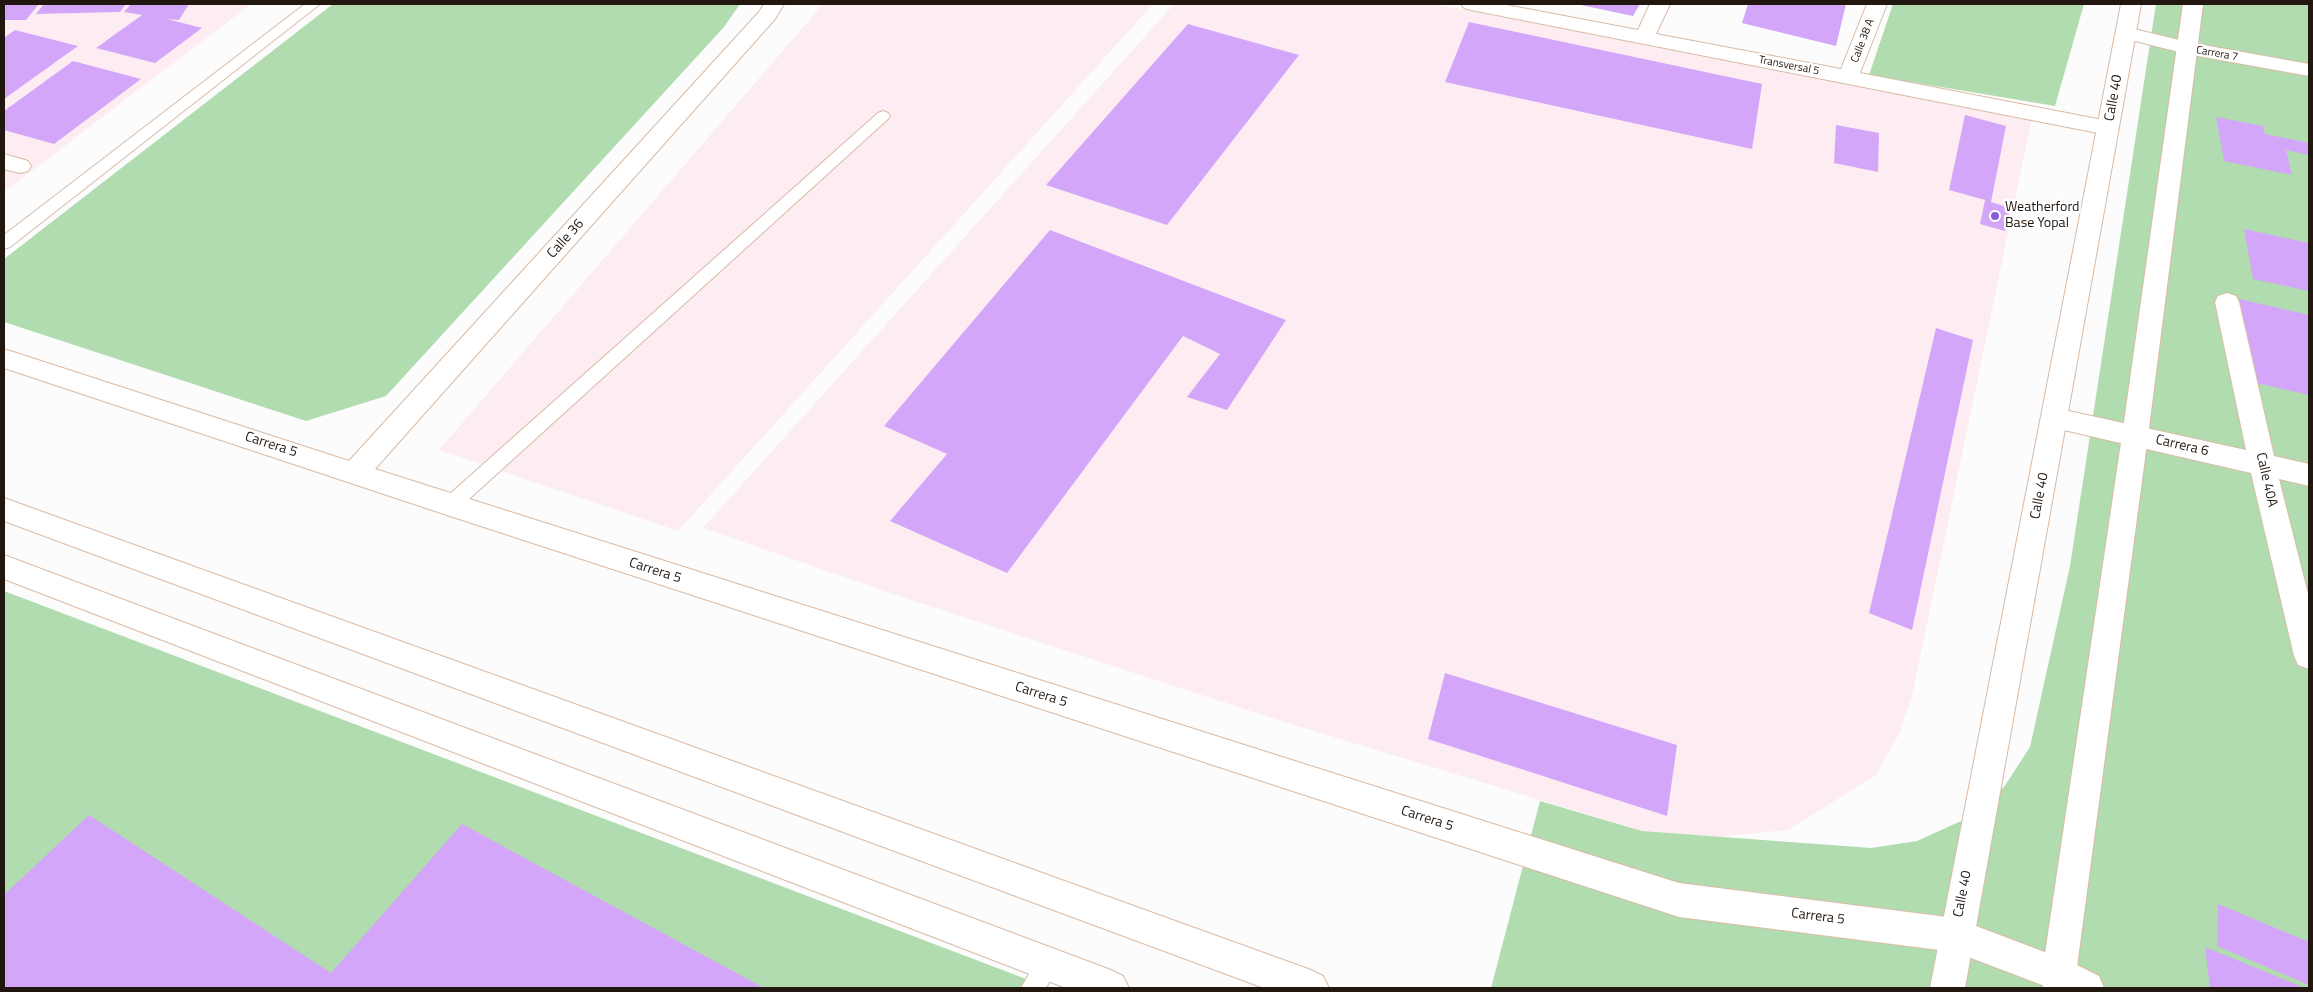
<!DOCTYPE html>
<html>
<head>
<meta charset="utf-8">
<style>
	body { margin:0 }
	#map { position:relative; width:2313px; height:992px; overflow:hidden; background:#fcfcfc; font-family:"Titillium Web",sans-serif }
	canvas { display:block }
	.frame { position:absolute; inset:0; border:5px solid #22170f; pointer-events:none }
</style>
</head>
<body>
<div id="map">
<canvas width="2313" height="992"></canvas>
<div class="frame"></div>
</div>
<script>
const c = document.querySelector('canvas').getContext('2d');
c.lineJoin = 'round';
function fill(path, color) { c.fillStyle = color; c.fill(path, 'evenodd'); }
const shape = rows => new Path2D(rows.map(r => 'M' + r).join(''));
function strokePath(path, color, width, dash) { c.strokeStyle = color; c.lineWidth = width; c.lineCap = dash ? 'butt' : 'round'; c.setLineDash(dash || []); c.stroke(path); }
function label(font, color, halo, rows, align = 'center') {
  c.font = font + ' "Titillium Web",sans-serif'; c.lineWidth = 4.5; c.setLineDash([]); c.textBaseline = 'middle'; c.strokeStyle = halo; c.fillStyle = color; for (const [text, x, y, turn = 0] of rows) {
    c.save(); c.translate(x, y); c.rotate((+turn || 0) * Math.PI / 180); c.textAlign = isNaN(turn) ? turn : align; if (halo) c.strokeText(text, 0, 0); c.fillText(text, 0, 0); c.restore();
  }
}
const industrial = shape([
	[4,4,251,4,4,192],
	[823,4,1153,4,678,531,439,450],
	[1174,4,1432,4,2032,117,1912,696,1899,734,1876,775,1788,830,1714,837,1642,831,1281,721,893,594,703,528]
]);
const green = shape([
	[333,4,740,4,724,27,386,396,306,421,4,322,4,259],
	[1893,4,2084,4,2055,106,1869,75],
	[2156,4,2309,4,2309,988,1491,988,1540,801,1642,831,1871,848,1917,841,1961,821,2004,787,2030,747,2070,566],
	[4,591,1013,974,1049,988,4,988]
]);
const building = shape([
	[4,4,39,4,26,20,4,20],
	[44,4,126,4,120,12,36,14],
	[131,4,189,4,179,20,167,19,202,28,155,63,96,48,142,15,124,12],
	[1576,4,1640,4,1633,16],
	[1748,4,1846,4,1836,46,1742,23],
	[1469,22,1762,84,1752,149,1445,82],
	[1188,24,1299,55,1167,225,1046,185],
	[15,30,78,46,4,99,4,38],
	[73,61,141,79,54,144,4,130,4,111],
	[1965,115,2006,126,1991,202,2010,208,2005,231,1980,224,1985,200,1949,190],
	[2216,117,2263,126,2265,134,2309,143,2309,155,2286,150,2292,175,2224,161],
	[1836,125,1879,133,1878,172,1834,163],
	[2244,229,2309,243,2309,291,2253,279],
	[1050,230,1286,320,1227,410,1187,397,1220,354,1183,336,1007,573,890,521,947,454,884,426],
	[2239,299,2309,315,2309,395,2252,382],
	[1936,328,1973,340,1912,630,1869,613],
	[1445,673,1677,745,1667,816,1428,739],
	[89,815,331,973,462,824,764,988,4,988,4,895],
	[2218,904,2309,942,2309,985,2217,946],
	[2205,947,2305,988,2210,988]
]);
const service = shape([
	[305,4,320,4,10,247,4,249,4,235,305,4],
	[883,111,888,113,890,116,888,119,457,510,450,513,443,510,441,505,443,500,878,113,883,111],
	[1047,952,1055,956,1059,964,1046,988,1021,988,1039,956,1047,952]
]);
const pedestrian = shape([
	[4,154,28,161,31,166,28,171,20,173,4,169,4,154]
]);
const minor = shape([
	[764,4,784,4,775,19,375,469,1679,883,1955,918,2071,962,2099,976,2104,988,2050,988,1955,952,1679,917,450,516,4,368,4,349,349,461,759,12,764,4],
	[1461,4,1501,4,1638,30,1650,4,1670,4,1656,34,1841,69,1867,4,1887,4,1860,73,2108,121,2116,123,2119,128,2116,133,2108,135,1471,10,1464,8,1461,4],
	[2126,27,2187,42,2309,64,2309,76,2187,54,2119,37,2116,33,2119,29,2126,27],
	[2227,293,2236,296,2239,302,2274,456,2309,464,2309,486,2279,479,2309,598,2309,669,2298,665,2294,656,2251,473,2055,428,2046,425,2042,418,2046,411,2055,408,2246,450,2215,302,2218,296,2227,293]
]);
const secondary = shape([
	[2121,4,2141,4,1965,988,1930,988,2121,4],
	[2183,4,2203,4,2148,436,2076,974,2078,988,2043,988,2042,974,2122,436,2183,4],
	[4,498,1311,970,1323,976,1329,988,1264,988,4,521,4,498],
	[4,555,1111,970,1123,976,1129,988,1066,988,4,579,4,555]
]);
const markers = [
	[1995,216,5,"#855cd6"]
];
const farStreetnames = [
	["Calle 38 A",1863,41,-69],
	["Carrera 7",2217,54,10],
	["Transversal 5",1789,66,11]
];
const streetNames = [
	["Calle 40",2114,98,-80],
	["Calle 36",566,239,-48],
	["Carrera 5",271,445,18],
	["Carrera 6",2182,446,13],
	["Calle 40A",2266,480,77],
	["Calle 40",2040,496,-79],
	["Carrera 5",655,571,18],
	["Carrera 5",1041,695,18],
	["Carrera 5",1427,819,18],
	["Calle 40",1963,894,-79],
	["Carrera 5",1818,917,7]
];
const poiNames = [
	["Weatherford",2005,208],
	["Base Yopal",2005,224]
];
fill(industrial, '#fdedf2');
fill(green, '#b1dcaf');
fill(building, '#d3a6fa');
strokePath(service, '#d9bba5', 2);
strokePath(pedestrian, '#d9bba5', 2);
strokePath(minor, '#d9bba5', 2);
strokePath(secondary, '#d9bba5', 2);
fill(service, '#fff');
fill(pedestrian, '#fff');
fill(minor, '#fff');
fill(secondary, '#fff');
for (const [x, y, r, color] of markers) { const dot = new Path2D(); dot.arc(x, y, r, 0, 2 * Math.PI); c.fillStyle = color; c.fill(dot); strokePath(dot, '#fff', 2); }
label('11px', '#22170f', '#fff', farStreetnames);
label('14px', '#22170f', '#fff', streetNames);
label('14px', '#22170f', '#fff', poiNames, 'left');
</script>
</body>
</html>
